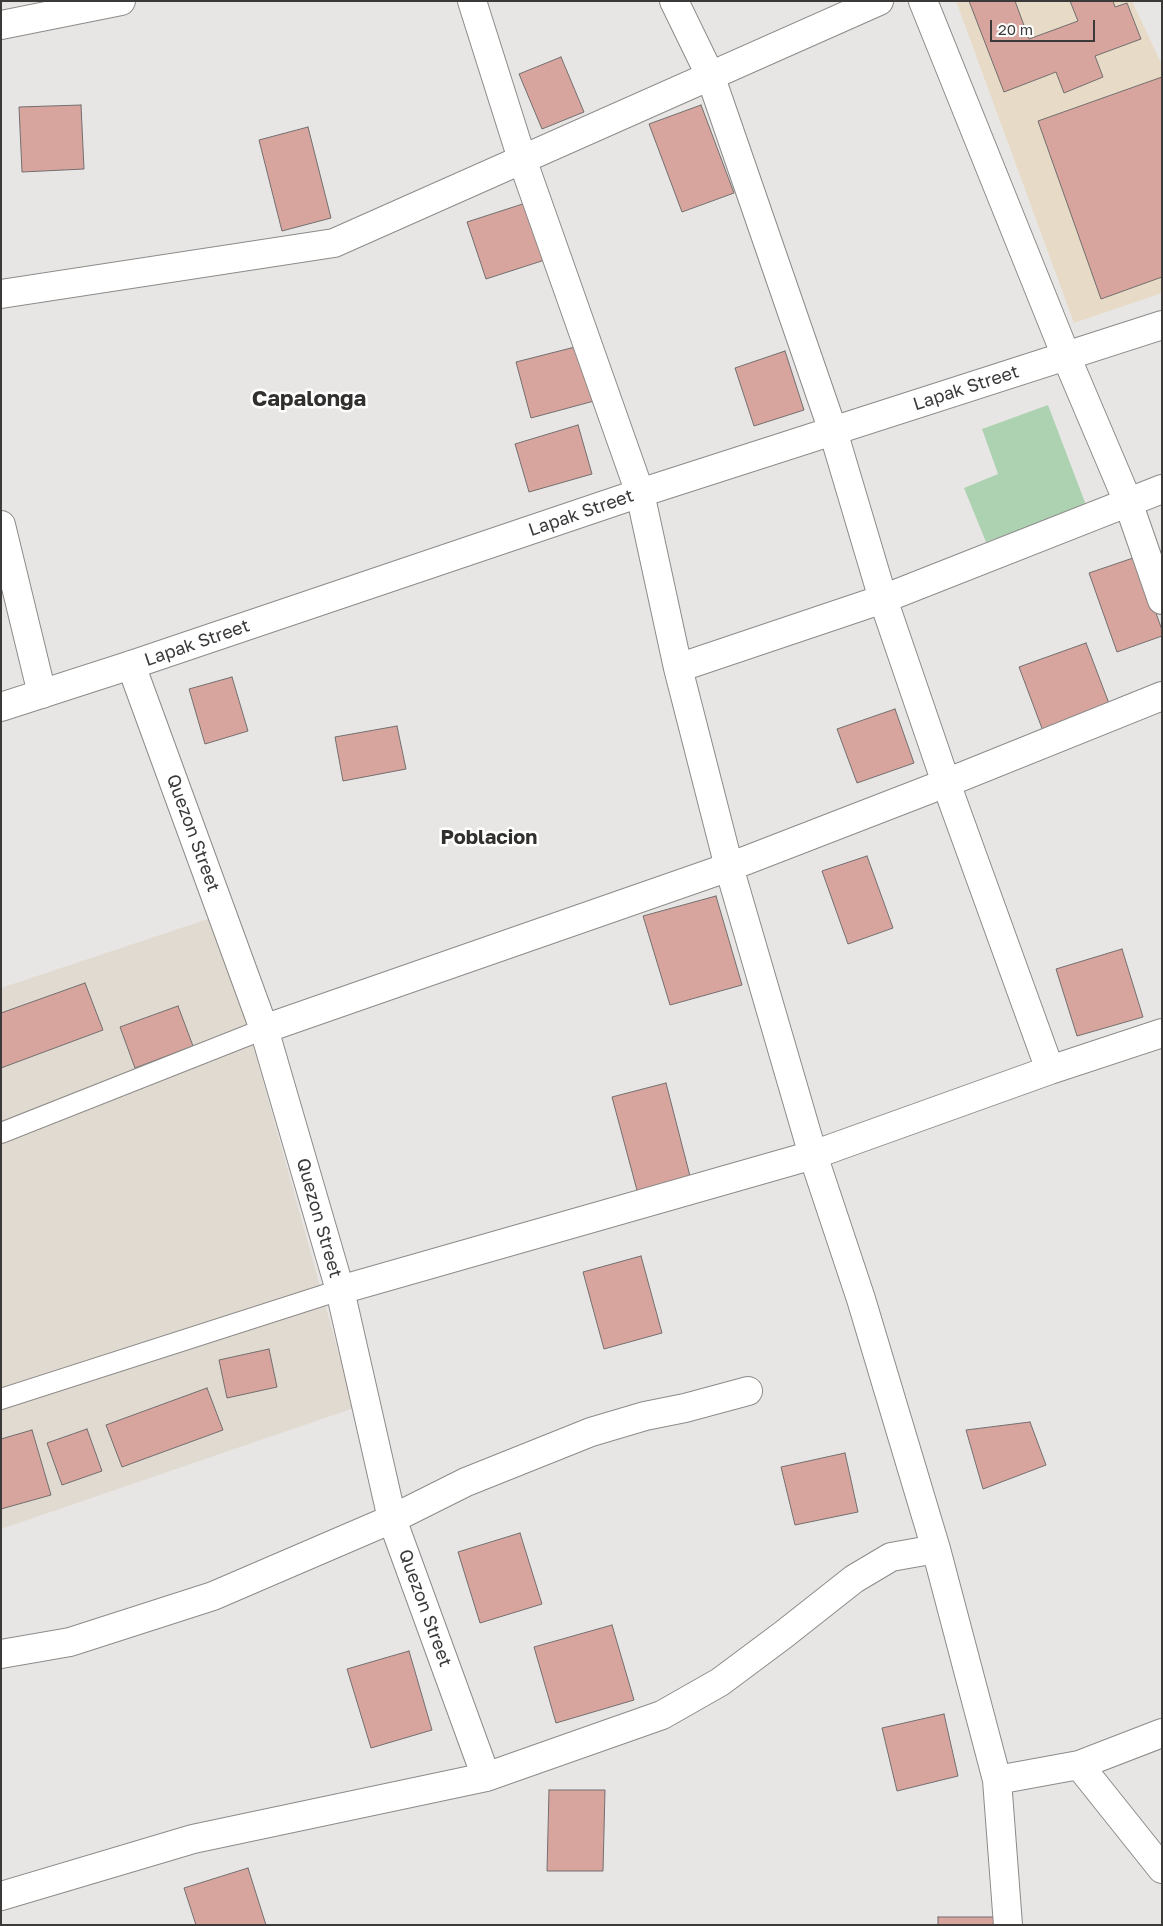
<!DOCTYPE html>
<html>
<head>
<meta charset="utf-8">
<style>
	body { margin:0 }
	#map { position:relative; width:1163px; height:1926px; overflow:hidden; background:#e8e6e4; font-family:"Golos Text",sans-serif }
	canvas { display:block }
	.frame { position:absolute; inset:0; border:2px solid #3b3a39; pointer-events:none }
	.scale { position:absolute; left:990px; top:20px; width:105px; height:22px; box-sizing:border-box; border:2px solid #3b3a39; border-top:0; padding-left:6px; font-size:15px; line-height:18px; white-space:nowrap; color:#3b3a39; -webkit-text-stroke:4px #fff; paint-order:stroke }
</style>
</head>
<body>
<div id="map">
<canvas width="1163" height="1926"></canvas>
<div class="frame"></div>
<div class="scale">20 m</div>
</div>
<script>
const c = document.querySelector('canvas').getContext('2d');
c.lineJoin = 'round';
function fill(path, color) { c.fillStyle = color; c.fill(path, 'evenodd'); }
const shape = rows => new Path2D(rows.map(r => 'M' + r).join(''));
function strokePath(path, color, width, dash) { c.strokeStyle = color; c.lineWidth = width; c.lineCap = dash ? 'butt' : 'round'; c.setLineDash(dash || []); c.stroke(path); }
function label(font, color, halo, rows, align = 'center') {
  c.font = font + ' "Golos Text",sans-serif'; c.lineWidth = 5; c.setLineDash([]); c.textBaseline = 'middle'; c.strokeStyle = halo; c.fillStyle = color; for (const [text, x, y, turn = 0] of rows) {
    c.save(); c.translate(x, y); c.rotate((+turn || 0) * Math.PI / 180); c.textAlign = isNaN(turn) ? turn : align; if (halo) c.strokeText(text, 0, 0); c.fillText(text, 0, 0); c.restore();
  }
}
const commercial = shape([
	[956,1,1132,1,1162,65,1162,293,1074,323]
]);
const built = shape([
	[217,916,354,1408,1,1529,1,988]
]);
const green = shape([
	[1048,405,1086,505,986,542,964,488,998,474,982,429]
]);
const building = shape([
	[969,1,1015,1,1029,39,1078,21,1070,1,1113,1,1115,7,1127,3,1141,39,1095,56,1103,77,1064,93,1056,72,1004,92,969,1],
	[561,57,584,112,542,129,519,74,561,57],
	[1162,77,1162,277,1101,299,1038,121,1162,77],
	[81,105,84,169,22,172,19,107,81,105],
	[701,105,734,193,682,212,649,124,701,105],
	[308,127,331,218,282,231,259,140,308,127],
	[535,200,554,257,486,279,467,222,535,200],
	[579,346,594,401,531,418,516,362,579,346],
	[785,351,804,410,754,426,735,368,785,351],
	[578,425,592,474,529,492,515,444,578,425],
	[1136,557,1162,630,1162,636,1117,652,1089,573,1136,557],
	[1086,643,1110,706,1043,731,1019,667,1086,643],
	[232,677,248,731,205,744,189,689,232,677],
	[895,709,914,763,857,783,837,729,895,709],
	[397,726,406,769,343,781,335,737,397,726],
	[867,856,893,928,848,944,822,871,867,856],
	[716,896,742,985,670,1005,643,916,716,896],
	[1122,949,1143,1017,1077,1036,1056,969,1122,949],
	[85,983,103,1030,1,1068,1,1013,85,983],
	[178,1006,193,1046,135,1068,120,1027,178,1006],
	[666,1083,691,1180,638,1194,612,1097,666,1083],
	[641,1256,662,1333,604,1349,583,1272,641,1256],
	[269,1349,277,1387,227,1398,219,1360,269,1349],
	[207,1388,223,1430,122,1467,106,1425,207,1388],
	[1030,1422,1046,1465,983,1489,966,1430,1030,1422],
	[87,1429,102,1471,62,1485,47,1443,87,1429],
	[32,1430,51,1495,1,1509,1,1439,32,1430],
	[845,1453,858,1512,795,1525,781,1467,845,1453],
	[520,1533,542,1604,480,1623,458,1552,520,1533],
	[612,1625,634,1700,556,1723,534,1647,612,1625],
	[409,1651,432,1730,371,1748,347,1669,409,1651],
	[944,1714,958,1776,897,1791,882,1728,944,1714],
	[549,1790,605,1790,603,1871,547,1871,549,1790],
	[248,1868,266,1925,196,1925,184,1888,248,1868],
	[938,1917,998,1917,998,1925,938,1925,938,1917]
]);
const service = shape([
	[1,1133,264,1029],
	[1,1399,340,1290]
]);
const minor = shape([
	[472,1,522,159,640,493,678,668,729,867,813,1155,861,1299,936,1549,997,1780,1008,1925],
	[674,1,710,75,833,431,883,599,946,783,1050,1070],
	[923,1,1066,356,1128,502,1162,600],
	[1,25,121,1],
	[1,294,334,243,879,1],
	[1,525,42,694],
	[131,665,264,1029,340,1290,392,1519,486,1777],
	[678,668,883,599,1162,489],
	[264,1029,729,867,946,783,1162,696],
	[340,1290,813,1155,1050,1070,1162,1033],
	[1,1654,70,1642,213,1596,392,1519,466,1482,591,1432,645,1416,685,1408,748,1391],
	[1079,1765,1162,1869],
	[997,1780,1079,1765,1162,1733],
	[1,1896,193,1839,486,1777,662,1715,720,1682,783,1635,854,1579,891,1557,936,1549]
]);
const secondary = shape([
	[1,707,131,665,640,493,1162,325]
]);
const streetNames = [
	["Lapak Street",966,388,-18],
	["Lapak Street",581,513,-19],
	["Lapak Street",197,643,-19],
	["Quezon Street",193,833,70],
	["Quezon Street",319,1218,74],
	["Quezon Street",425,1608,70]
];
const quarterNames = [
	["Poblacion",489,838]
];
const districtNames = [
	["Capalonga",309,399]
];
fill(commercial, '#e7dbc7');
fill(built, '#e0dad1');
fill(green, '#add2b2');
fill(building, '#d7a49e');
strokePath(building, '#726f6f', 1);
strokePath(service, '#8d8b89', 22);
strokePath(minor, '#8d8b89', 30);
strokePath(secondary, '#8d8b89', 30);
strokePath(service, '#fff', 20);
strokePath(minor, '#fff', 28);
strokePath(secondary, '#fff', 28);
label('18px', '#3b3a39', '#fff', streetNames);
label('bold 20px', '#31302e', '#fff', quarterNames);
label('bold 22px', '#31302e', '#fff', districtNames);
</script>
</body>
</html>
